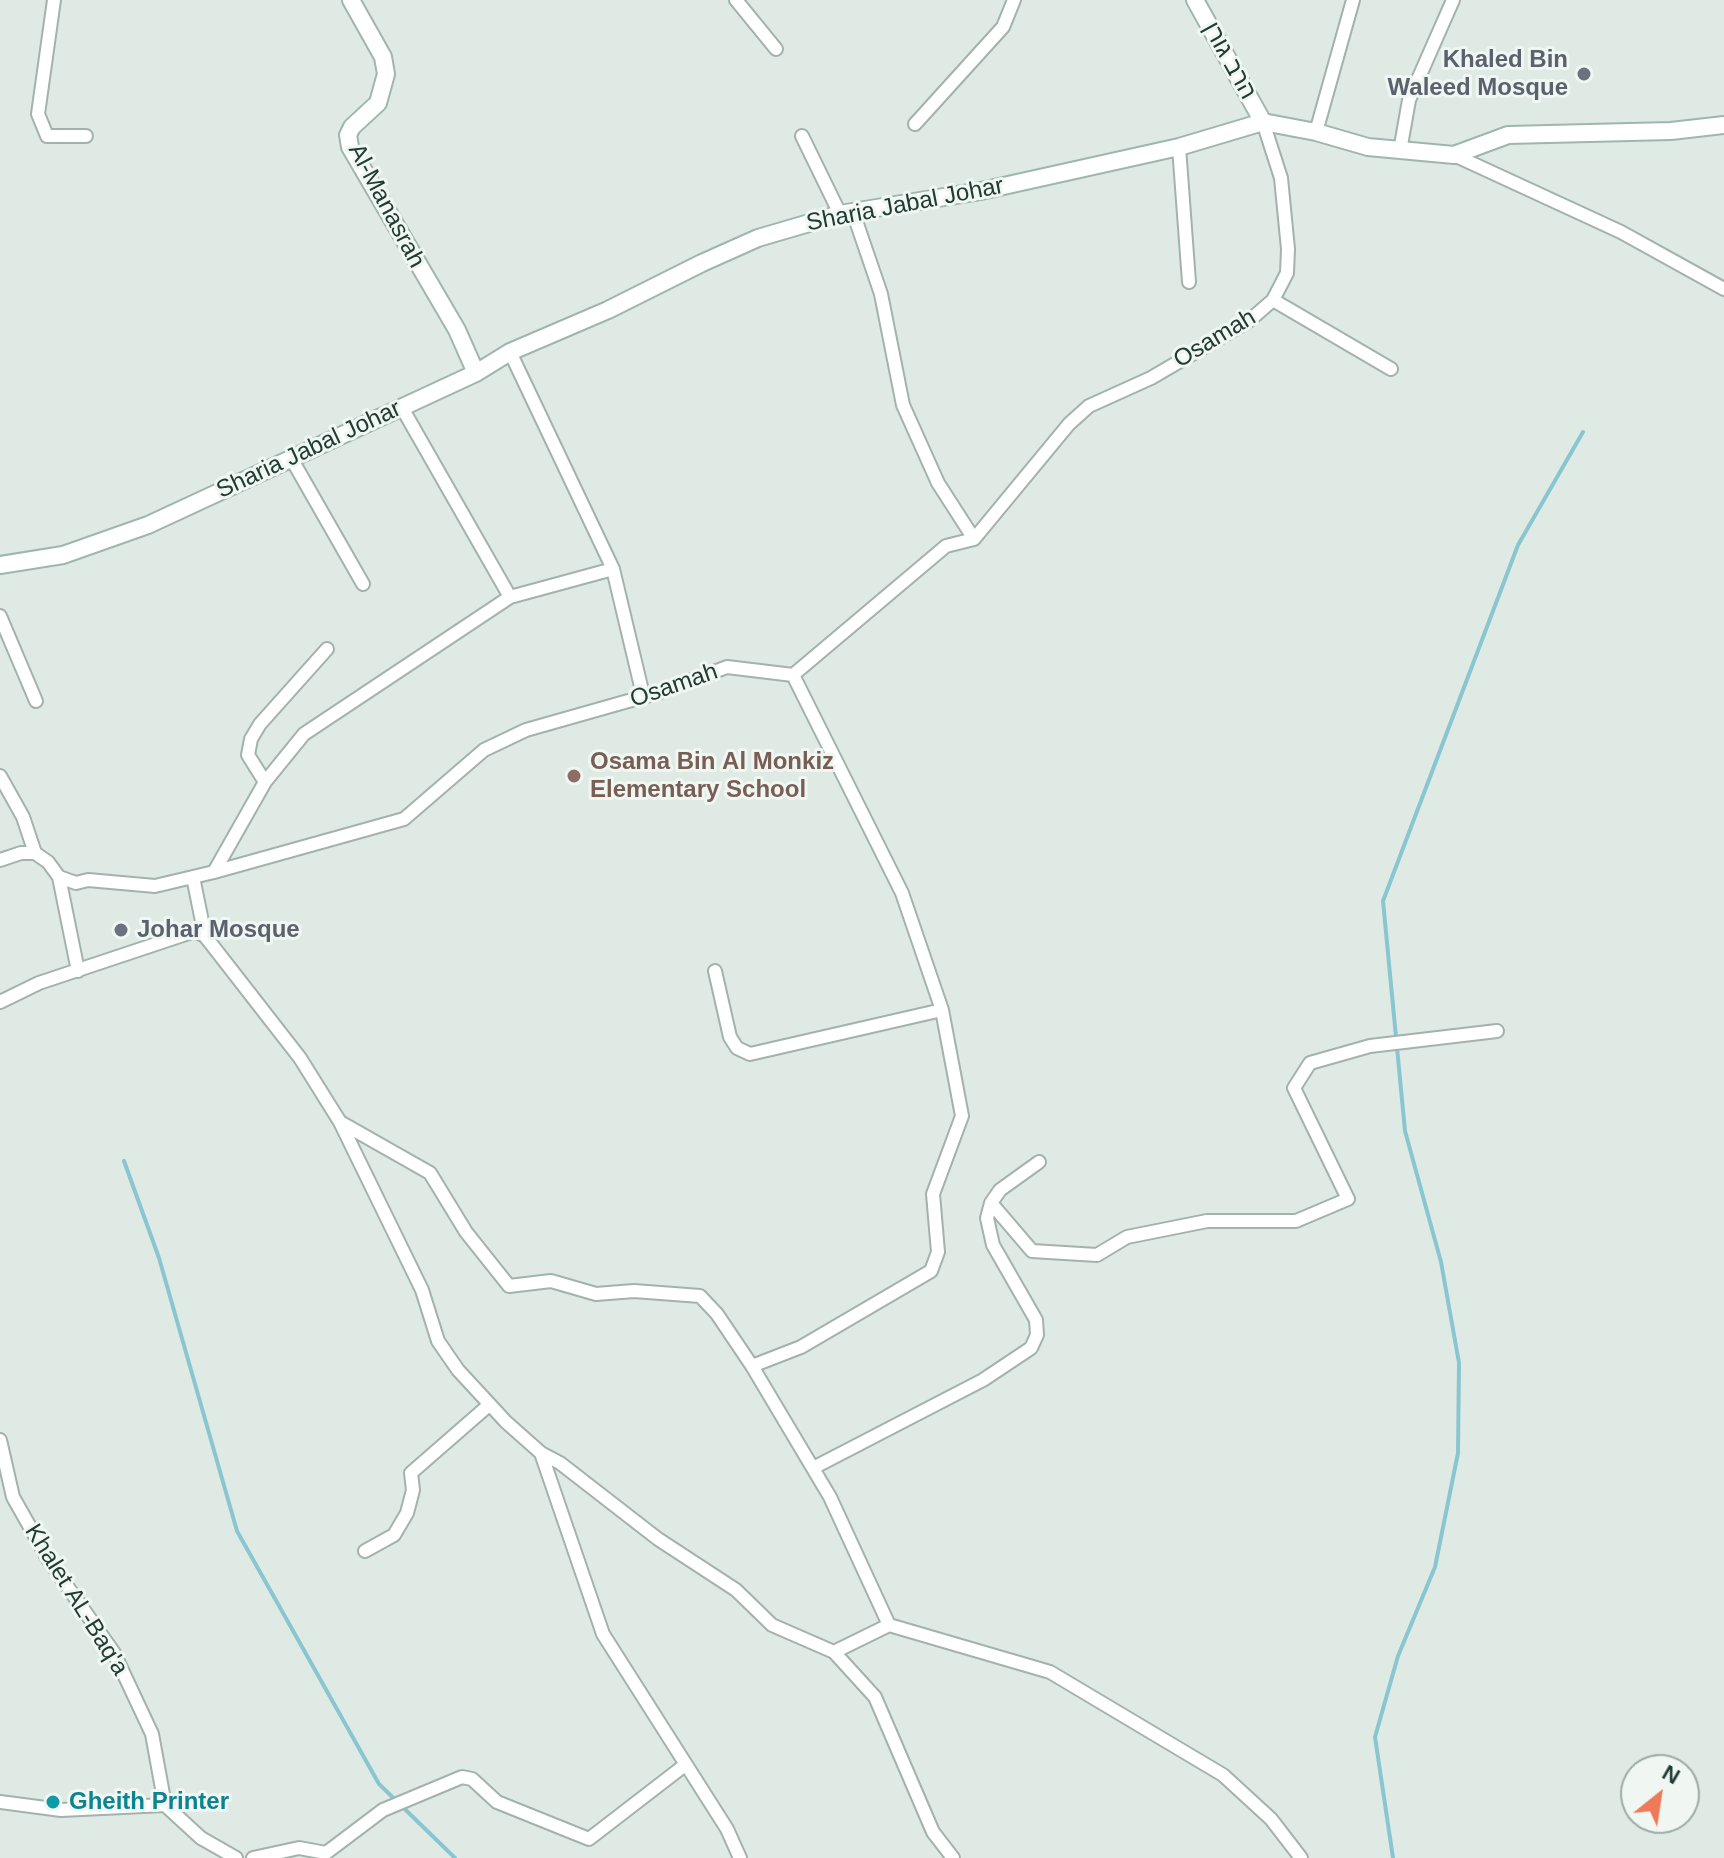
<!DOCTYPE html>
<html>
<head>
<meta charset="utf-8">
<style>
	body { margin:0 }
	#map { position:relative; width:1724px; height:1858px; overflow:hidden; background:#e0eae5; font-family:Helvetica,sans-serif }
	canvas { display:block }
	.north { position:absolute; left:1620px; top:1754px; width:80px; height:80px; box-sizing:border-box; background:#f0f7f3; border:2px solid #9daba6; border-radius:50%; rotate:30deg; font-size:22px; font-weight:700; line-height:32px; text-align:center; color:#213a33 }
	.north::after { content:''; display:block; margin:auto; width:28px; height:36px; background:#ee7a5a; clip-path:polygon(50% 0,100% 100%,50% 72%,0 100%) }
</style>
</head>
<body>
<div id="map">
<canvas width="1724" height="1858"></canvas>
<div class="north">N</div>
</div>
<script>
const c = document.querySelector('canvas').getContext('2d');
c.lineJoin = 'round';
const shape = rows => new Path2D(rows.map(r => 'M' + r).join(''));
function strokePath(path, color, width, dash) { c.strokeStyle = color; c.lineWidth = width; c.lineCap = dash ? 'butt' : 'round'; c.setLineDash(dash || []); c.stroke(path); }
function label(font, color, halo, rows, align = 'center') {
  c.font = font + ' Helvetica,"Noto Sans Hebrew",sans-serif'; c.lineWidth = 6; c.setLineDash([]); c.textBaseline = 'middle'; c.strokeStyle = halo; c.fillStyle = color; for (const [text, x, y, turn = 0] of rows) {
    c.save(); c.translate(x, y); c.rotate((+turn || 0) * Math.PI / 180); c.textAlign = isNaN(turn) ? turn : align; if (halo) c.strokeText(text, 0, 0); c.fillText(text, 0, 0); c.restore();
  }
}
const stream = shape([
	[124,1161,159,1258,237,1531,379,1784,455,1858],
	[1393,1858,1375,1737,1398,1656,1435,1567,1458,1453,1459,1363,1441,1262,1405,1131,1383,901,1518,545,1583,432]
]);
const street = shape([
	[54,0,38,114,47,136,86,136],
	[736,0,776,49],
	[915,124,1003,27,1014,0],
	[1316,132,1353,0],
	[802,136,840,214],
	[1179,147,1189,282],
	[1400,151,1409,100,1453,0],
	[1454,155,1621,232,1724,289],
	[853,212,881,294,903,405,938,483,974,539],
	[1273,300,1391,369],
	[510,352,613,569,643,695,649,694],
	[401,406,510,597],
	[291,458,363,584],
	[0,616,36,701],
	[0,776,23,817,35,853],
	[265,782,248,755,251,739,260,724,327,649],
	[0,860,21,853,35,853,48,862,59,877,76,883,88,880,155,886,214,872,404,819,484,750,526,730,660,692,727,667,793,675,946,546,974,539,1069,424,1089,406,1151,378,1250,320,1273,300,1287,273,1288,249,1281,178,1263,122],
	[214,872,265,782,304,734,510,597,613,569],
	[59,877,78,971],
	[193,877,205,936,300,1058,340,1122,422,1290,438,1341,458,1370,506,1422,541,1453,560,1463,658,1539,736,1590,772,1625,834,1652,875,1697,933,1832,953,1858],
	[715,971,730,1037,737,1048,750,1054,942,1010],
	[0,1002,39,983,195,931,205,936],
	[340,1122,430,1173,466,1232,509,1286,551,1281,596,1294,634,1291,700,1296,717,1314,752,1366,830,1497,889,1625],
	[991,1203,1032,1251,1097,1255,1127,1237,1207,1221,1296,1221,1348,1199,1294,1088,1310,1063,1370,1046,1497,1031],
	[752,1366,801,1347,931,1271,938,1252,933,1194,962,1116,942,1010,902,893,793,675],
	[0,1440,13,1497,48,1559,114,1653,152,1734,165,1805],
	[541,1453,603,1634,727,1829,740,1858],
	[813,1468,983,1380,1031,1348,1037,1335,1036,1320,993,1245,987,1218,991,1203,1000,1190,1039,1162],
	[365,1551,394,1535,407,1513,413,1490,411,1473,489,1405],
	[834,1652,889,1625,1050,1672,1223,1775,1271,1819,1301,1858],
	[0,1802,61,1810,165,1805,201,1838,236,1858],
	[253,1858,299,1848,326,1853,383,1810,462,1777,472,1779,497,1802,589,1839,685,1765]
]);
const secondary = shape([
	[351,0,383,57,386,74,378,103,352,127,348,135,350,147,457,330,476,373],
	[1195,0,1263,122],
	[0,565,63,555,148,525,476,373,510,352,608,310,702,263,758,238,840,214,981,191,1179,147,1263,122,1316,132,1368,147,1454,155,1508,135,1671,131,1724,125]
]);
const markers = [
	[1584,74,8,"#6b7280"],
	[574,776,8,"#8d6e63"],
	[121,930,8,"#6b7280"],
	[53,1802,8,"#0f9aa8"]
];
const worshipNames = [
	["Khaled Bin",1568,60],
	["Waleed Mosque",1568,88],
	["Johar Mosque",137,930,"left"]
];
const streetNames = [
	["הרב גורן",1229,61,61],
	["Sharia Jabal Johar",905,205,-11],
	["Al-Manasrah",386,206,62],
	["Osamah",1215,339,-31],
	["Sharia Jabal Johar",309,450,-25],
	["Osamah",674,686,-19],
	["Khalet AL-Baq'a",76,1600,58]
];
const educationNames = [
	["Osama Bin Al Monkiz",590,762],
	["Elementary School",590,790]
];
const cultureNames = [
	["Gheith Printer",69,1802]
];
strokePath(stream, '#89c6cf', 4);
strokePath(street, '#a3b2ac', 16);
strokePath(secondary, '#9fb6ad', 20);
strokePath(street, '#fff', 12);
strokePath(secondary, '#fff', 16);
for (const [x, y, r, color] of markers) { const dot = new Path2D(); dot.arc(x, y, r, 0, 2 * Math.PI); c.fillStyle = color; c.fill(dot); strokePath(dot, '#f0f7f3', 3); }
label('bold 24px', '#5b616d', '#f0f7f3', worshipNames, 'right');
label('24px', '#213a33', '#f0f7f3', streetNames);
label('bold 24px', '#785e54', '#f0f7f3', educationNames, 'left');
label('bold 24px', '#0d838f', '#f0f7f3', cultureNames, 'left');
</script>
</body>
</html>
